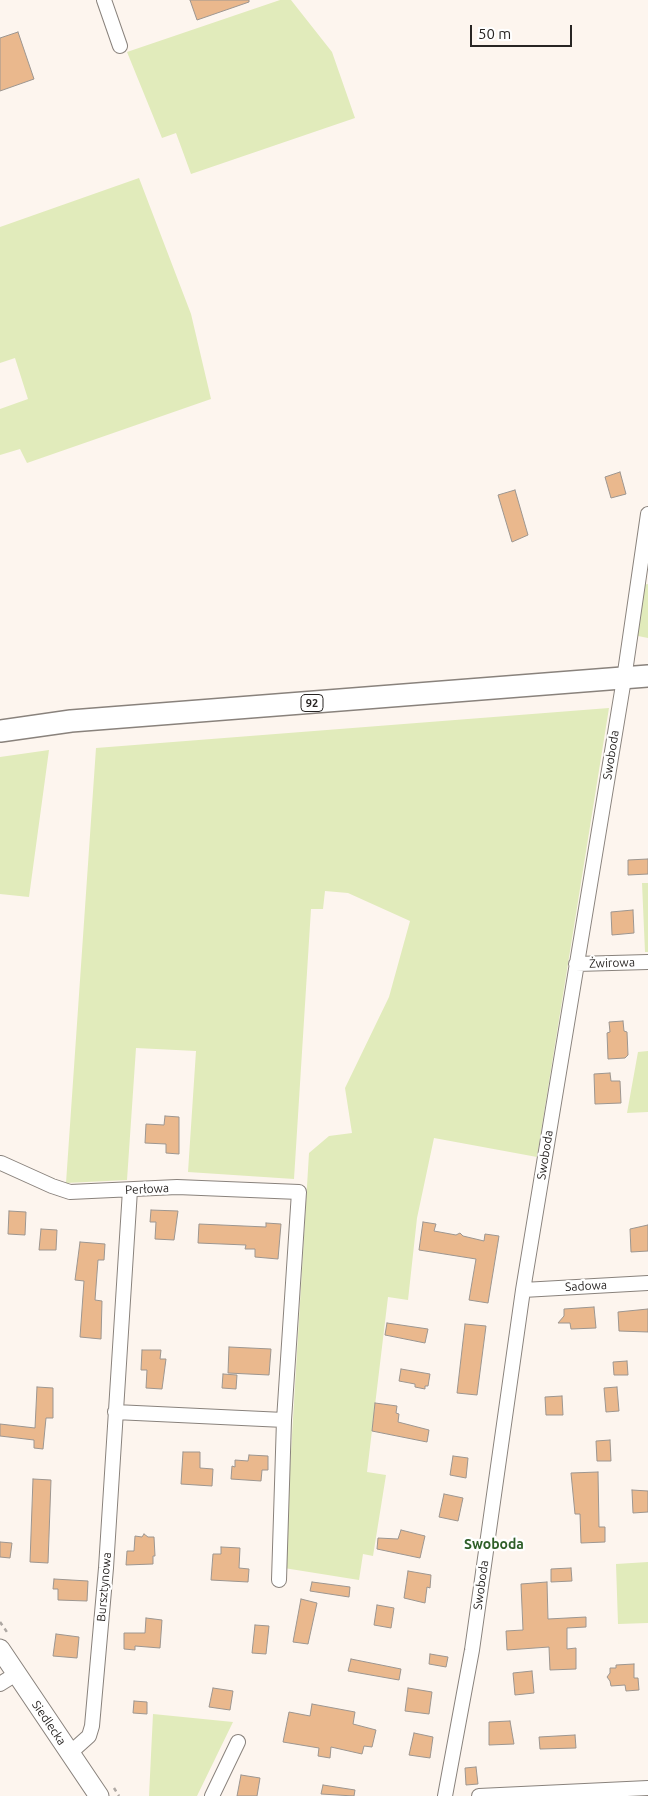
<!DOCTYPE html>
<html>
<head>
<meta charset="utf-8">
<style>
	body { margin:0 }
	#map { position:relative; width:648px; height:1796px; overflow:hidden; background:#fdf5ee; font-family:Ubuntu,sans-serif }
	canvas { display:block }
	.scale { position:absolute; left:470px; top:25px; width:102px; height:22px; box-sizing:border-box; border:2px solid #282523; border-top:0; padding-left:6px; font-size:15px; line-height:18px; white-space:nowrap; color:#282523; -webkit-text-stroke:4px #fff; paint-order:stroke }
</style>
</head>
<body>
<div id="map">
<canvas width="648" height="1796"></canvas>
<div class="scale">50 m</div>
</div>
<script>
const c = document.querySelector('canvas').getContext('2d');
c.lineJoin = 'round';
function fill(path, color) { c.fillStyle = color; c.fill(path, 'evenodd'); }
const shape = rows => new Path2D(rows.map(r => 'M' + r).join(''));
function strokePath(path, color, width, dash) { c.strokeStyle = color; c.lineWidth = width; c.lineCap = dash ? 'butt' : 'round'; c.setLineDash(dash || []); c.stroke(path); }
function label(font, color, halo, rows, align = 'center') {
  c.font = font + ' Ubuntu,sans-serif'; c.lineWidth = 4.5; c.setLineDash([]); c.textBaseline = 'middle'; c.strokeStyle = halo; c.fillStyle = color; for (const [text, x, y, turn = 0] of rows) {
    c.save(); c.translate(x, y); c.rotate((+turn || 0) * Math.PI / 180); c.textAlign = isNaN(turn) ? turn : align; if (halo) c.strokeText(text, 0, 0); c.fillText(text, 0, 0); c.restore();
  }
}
const green = shape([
	[280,0,291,0,332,52,355,118,191,174,176,133,162,138,127,52],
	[139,178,191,314,211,399,27,463,20,449,0,455,0,409,28,399,15,358,0,363,0,227],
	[648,584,648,638,633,635,642,585],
	[609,708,537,1157,434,1138,417,1218,408,1300,388,1297,367,1472,386,1475,373,1556,363,1554,359,1580,284,1568,309,1153,329,1136,352,1133,345,1088,389,997,410,921,348,893,325,891,323,909,311,909,294,1179,188,1172,196,1051,136,1048,127,1180,66,1183,96,748],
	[49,750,29,897,0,894,0,757],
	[642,883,648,883,648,952,645,952],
	[648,1051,648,1112,627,1113,638,1052],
	[648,1562,648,1623,618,1624,616,1564],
	[153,1714,233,1722,197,1796,149,1796]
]);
const building = shape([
	[190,0,249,0,249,2,197,20,190,0],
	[18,32,34,79,0,91,0,38,18,32],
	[620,472,626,494,611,498,605,477,620,472],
	[515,490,528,535,512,542,498,495,515,490],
	[648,859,648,874,628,875,628,860,648,859],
	[633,910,634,933,612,935,611,912,633,910],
	[623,1021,624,1031,627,1032,628,1055,625,1058,608,1059,607,1033,610,1032,609,1022,623,1021],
	[610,1073,611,1081,620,1081,621,1103,595,1104,594,1074,610,1073],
	[165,1116,179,1117,179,1154,166,1153,166,1144,145,1143,146,1124,164,1125,165,1116],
	[151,1210,178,1211,174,1240,155,1239,156,1222,150,1222,151,1210],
	[9,1211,26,1212,25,1235,8,1234,9,1211],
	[423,1222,436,1224,434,1231,456,1235,460,1233,463,1236,484,1241,485,1234,499,1236,488,1303,469,1300,476,1259,419,1250,423,1222],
	[266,1223,281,1224,278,1259,255,1257,255,1249,245,1249,246,1245,198,1243,199,1224,266,1227,266,1223],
	[648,1225,648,1251,631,1252,630,1229,648,1225],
	[41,1229,57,1230,56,1250,39,1250,41,1229],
	[80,1242,105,1244,104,1260,98,1260,95,1300,102,1301,101,1339,80,1337,84,1281,75,1280,80,1242],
	[594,1307,596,1328,571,1329,570,1323,558,1323,564,1316,564,1309,594,1307],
	[648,1309,648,1332,619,1331,618,1312,648,1309],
	[387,1323,428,1329,425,1343,385,1335,387,1323],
	[465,1324,486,1326,477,1395,457,1393,465,1324],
	[229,1347,271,1349,269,1375,228,1373,229,1347],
	[142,1350,161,1350,160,1359,166,1359,162,1389,146,1388,147,1370,141,1370,142,1350],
	[627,1361,628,1375,614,1375,613,1362,627,1361],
	[401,1369,430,1374,428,1386,425,1386,425,1389,415,1387,415,1384,399,1381,401,1369],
	[223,1374,237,1375,236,1389,222,1388,223,1374],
	[37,1387,53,1388,53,1418,46,1418,43,1449,34,1448,34,1440,0,1436,0,1424,35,1428,37,1387],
	[617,1387,619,1411,606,1412,604,1388,617,1387],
	[562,1396,563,1415,546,1415,545,1397,562,1396],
	[375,1403,397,1406,396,1413,399,1414,398,1422,429,1430,427,1442,372,1431,375,1403],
	[610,1440,611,1461,597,1461,596,1441,610,1440],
	[183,1452,200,1452,200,1468,213,1469,212,1486,181,1484,183,1452],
	[249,1455,268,1456,268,1470,262,1470,261,1481,231,1479,232,1466,235,1467,235,1460,248,1461,249,1455],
	[453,1456,468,1458,466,1478,450,1475,453,1456],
	[598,1472,599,1527,605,1527,605,1542,581,1543,580,1514,575,1514,571,1473,598,1472],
	[33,1479,51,1480,48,1563,30,1562,33,1479],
	[632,1490,648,1491,648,1512,633,1513,632,1490],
	[444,1494,463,1498,458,1521,439,1517,444,1494],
	[401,1530,425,1536,420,1558,377,1549,378,1538,398,1539,401,1530],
	[144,1534,148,1537,154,1537,155,1556,153,1556,153,1564,126,1565,127,1551,134,1551,135,1536,142,1537,144,1534],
	[0,1542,12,1543,10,1558,0,1557,0,1542],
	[221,1547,240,1548,239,1568,249,1569,248,1582,211,1580,213,1554,221,1554,221,1547],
	[571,1568,572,1581,551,1582,551,1569,571,1568],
	[408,1571,431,1575,430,1588,427,1587,425,1603,404,1598,408,1571],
	[54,1579,88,1581,87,1601,58,1600,58,1589,53,1589,54,1579],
	[312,1582,350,1587,349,1597,310,1591,312,1582],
	[547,1582,548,1619,586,1617,586,1627,567,1628,567,1649,576,1648,576,1669,550,1670,549,1647,507,1650,506,1631,523,1630,521,1584,547,1582],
	[301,1599,317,1603,308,1644,293,1642,301,1599],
	[377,1605,394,1608,391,1628,374,1625,377,1605],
	[146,1618,162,1620,160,1648,135,1646,135,1650,124,1649,124,1633,145,1633,146,1618],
	[255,1625,269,1626,266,1654,252,1653,255,1625],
	[56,1634,79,1637,77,1658,53,1656,56,1634],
	[430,1654,448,1657,446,1667,429,1664,430,1654],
	[351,1659,401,1669,399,1680,348,1671,351,1659],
	[634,1664,634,1678,638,1678,639,1690,626,1691,625,1685,611,1686,610,1681,607,1677,610,1673,610,1668,616,1668,616,1665,634,1664],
	[532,1671,534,1693,515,1695,513,1673,532,1671],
	[213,1688,233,1691,230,1710,209,1707,213,1688],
	[408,1688,432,1692,429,1714,405,1711,408,1688],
	[134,1701,147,1702,147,1714,133,1713,134,1701],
	[312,1704,355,1712,353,1724,376,1730,372,1747,364,1746,362,1754,331,1747,330,1758,318,1756,319,1748,283,1742,289,1712,310,1716,312,1704],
	[510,1721,514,1744,489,1745,489,1722,510,1721],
	[414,1733,433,1737,430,1758,409,1755,414,1733],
	[575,1735,576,1748,540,1749,539,1737,575,1735],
	[476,1767,478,1784,466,1785,465,1768,476,1767],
	[241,1775,260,1778,257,1796,237,1796,241,1775],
	[323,1785,355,1790,354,1796,321,1794,323,1785]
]);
const path = shape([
	[0,1622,9,1635],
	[114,1788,119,1796]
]);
const minor = shape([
	[104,0,120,46],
	[576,964,648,962],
	[1,1163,52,1186,70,1192,177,1187,299,1192,284,1420,279,1580],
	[523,1290,648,1283],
	[115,1412,284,1420],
	[0,1684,16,1674],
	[70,1753,89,1736,92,1726,106,1568,130,1190],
	[212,1796,238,1742],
	[445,1796,472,1650,523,1290,624,679,648,514],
	[479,1796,648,1788]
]);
const secondary = shape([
	[0,1649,99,1796]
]);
const primary = shape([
	[0,731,71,721,648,676]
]);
const shields = [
	[312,703,22]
];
const shieldNames = [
	["92",312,703]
];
const streetNames = [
	["Swoboda",611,755,-81],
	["Żwirowa",612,963,-2],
	["Swoboda",545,1155,-81],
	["Perłowa",147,1189,-3],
	["Sadowa",586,1286,-3],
	["Swoboda",481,1585,-82],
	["Bursztynowa",104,1587,-85],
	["Siedlecka",49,1723,56]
];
const neighbourhoodNames = [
	["Swoboda",494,1544]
];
fill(green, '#e1ebbb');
fill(building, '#eab88d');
strokePath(building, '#9d9690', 1);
strokePath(minor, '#89827c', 16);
strokePath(secondary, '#89827c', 21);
strokePath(primary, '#89827c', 24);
strokePath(path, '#aea8a3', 2.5, [4, 4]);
strokePath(minor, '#fff', 14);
strokePath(secondary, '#fff', 19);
strokePath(primary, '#fff', 21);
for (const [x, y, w] of shields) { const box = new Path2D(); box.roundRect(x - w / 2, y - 8.5, w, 17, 4); c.fillStyle = '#fff'; c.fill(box); strokePath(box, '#282523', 1); }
label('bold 11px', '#282523', null, shieldNames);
label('12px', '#282523', '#fff', streetNames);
label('bold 14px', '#2e5e28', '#fff', neighbourhoodNames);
</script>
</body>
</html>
